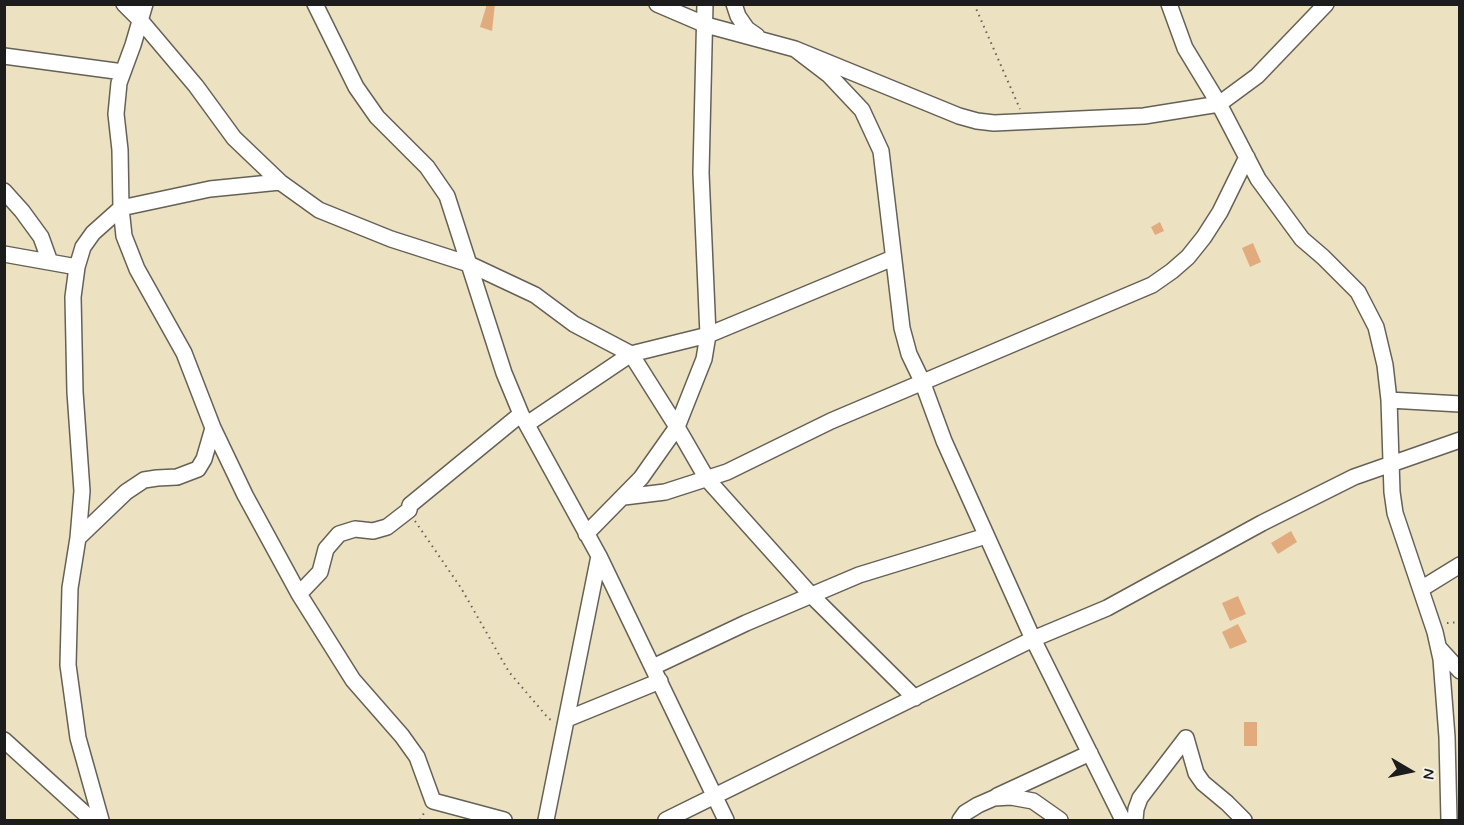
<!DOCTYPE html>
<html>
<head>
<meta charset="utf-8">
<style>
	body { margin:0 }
	#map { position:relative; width:1464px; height:825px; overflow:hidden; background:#ece2c1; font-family:Mynerve,sans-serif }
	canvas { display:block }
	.frame { position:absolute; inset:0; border:6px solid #1c1c1c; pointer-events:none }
	.north { position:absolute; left:1380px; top:741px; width:60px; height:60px; -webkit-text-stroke:4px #f7f3e8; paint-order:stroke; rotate:99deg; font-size:16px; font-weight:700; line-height:24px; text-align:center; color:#1c1c1c }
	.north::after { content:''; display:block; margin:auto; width:21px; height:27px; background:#1c1c1c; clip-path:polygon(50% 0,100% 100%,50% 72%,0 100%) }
</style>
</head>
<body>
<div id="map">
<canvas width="1464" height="825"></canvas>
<div class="frame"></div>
<div class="north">N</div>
</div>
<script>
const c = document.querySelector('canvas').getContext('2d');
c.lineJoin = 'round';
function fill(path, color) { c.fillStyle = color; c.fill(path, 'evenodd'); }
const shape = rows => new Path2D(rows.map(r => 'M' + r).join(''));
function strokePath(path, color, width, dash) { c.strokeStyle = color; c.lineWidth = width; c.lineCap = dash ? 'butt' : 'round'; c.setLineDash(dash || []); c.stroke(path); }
const building = shape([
	[487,4,495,4,492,31,480,27],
	[1160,222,1164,231,1155,235,1151,227],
	[1253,243,1261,262,1250,267,1242,248],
	[1291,531,1297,542,1278,554,1271,543],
	[1238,596,1246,614,1230,621,1222,603],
	[1238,624,1247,642,1230,649,1222,632],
	[1244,722,1257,722,1257,746,1244,746]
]);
const path = shape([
	[974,4,1020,109],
	[415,521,461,588,509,672,543,712,549,719,552,720],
	[1447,623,1460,622],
	[420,820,424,813]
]);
const minor = shape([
	[124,4,141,21,196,86,234,138,280,182,319,210,391,239,469,264,535,295,574,324,631,354,677,427,707,479,811,595,915,698],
	[145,4,133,45,119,83,116,114,120,150,121,208,124,236,137,269,184,353,213,428,245,495,299,594,353,680,402,736,417,757,433,801,504,820],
	[315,4,356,87,377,117,427,167,447,196,504,373,521,414,599,556,726,820],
	[657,4,706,25,795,49,959,116,977,121,994,123,1144,116,1219,104,1257,76,1326,4],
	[734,4,738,16,747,29,757,36],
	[1169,4,1185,48,1219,104,1258,179,1302,239,1323,257,1358,292,1376,327,1385,365,1389,400,1392,492,1395,513,1435,632,1441,659,1447,737,1449,820],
	[4,56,123,72],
	[4,191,22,211,41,237,50,262],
	[4,254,77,267],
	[1389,400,1460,404],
	[527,424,631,354,708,335,893,258],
	[624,497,665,492,727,472,831,421,1152,285,1172,271,1188,257,1204,237,1220,212,1247,157],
	[586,534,641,478,677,427,704,359,708,335,701,173,705,4],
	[78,538,126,492,144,480,157,478,177,477,198,469,204,459,213,428],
	[1421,589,1460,565],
	[299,594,320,572,326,549,339,534,355,529,373,531,387,527,409,510,410,505,521,414],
	[1440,649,1460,671],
	[653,667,746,623,859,575,986,536],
	[567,719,660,681],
	[1186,738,1196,773,1203,783,1227,803,1244,820],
	[4,740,92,820],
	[997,796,1090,753],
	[101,820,78,738,68,665,70,588,78,538,82,491,75,392,73,297,77,267,83,247,93,233,121,208,210,189,280,182],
	[546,820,599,556],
	[666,820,1033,639,944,441,922,381,909,354,902,328,881,151,862,110,829,75,795,49],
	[960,820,965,813,978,805,994,798,1011,797,1033,801,1060,820],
	[1123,820,1033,639,1107,608,1262,523,1354,477,1460,440],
	[1135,820,1136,809,1140,798,1186,738]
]);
fill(building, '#e1ab7e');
strokePath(minor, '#656156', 18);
strokePath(path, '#656156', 2, [1.5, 4.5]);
strokePath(minor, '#fff', 15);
</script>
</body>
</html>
